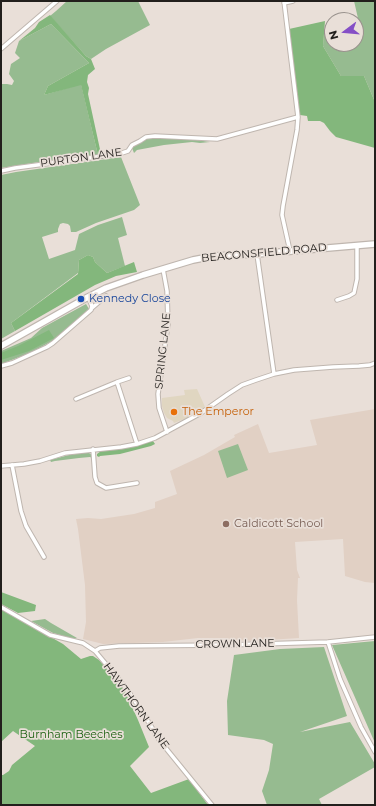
<!DOCTYPE html>
<html>
<head>
<meta charset="utf-8">
<style>
	body { margin:0 }
	#map { position:relative; width:376px; height:806px; overflow:hidden; background:#e9dfd8; font-family:Montserrat,sans-serif }
	canvas { display:block }
	.frame { position:absolute; inset:0; border:2px solid #221f1c; pointer-events:none }
	.north { position:absolute; left:324px; top:12px; width:40px; height:40px; box-sizing:border-box; background:#e9dfd8; border:1px solid #99928d; border-radius:50%; rotate:254deg; font-size:11px; font-weight:700; line-height:16px; text-align:center; color:#221f1c }
	.north::after { content:''; display:block; margin:auto; width:14px; height:18px; background:#854fc6; clip-path:polygon(50% 0,100% 100%,50% 72%,0 100%) }
</style>
</head>
<body>
<div id="map">
<canvas width="376" height="806"></canvas>
<div class="frame"></div>
<div class="north">N</div>
</div>
<script>
const c = document.querySelector('canvas').getContext('2d');
c.lineJoin = 'round';
function fill(path, color) { c.fillStyle = color; c.fill(path, 'evenodd'); }
const shape = rows => new Path2D(rows.map(r => 'M' + r).join(''));
function strokePath(path, color, width, dash) { c.strokeStyle = color; c.lineWidth = width; c.lineCap = dash ? 'butt' : 'round'; c.setLineDash(dash || []); c.stroke(path); }
function label(font, color, halo, rows, align = 'center') {
  c.font = font + ' Montserrat,sans-serif'; c.lineWidth = 3.5; c.setLineDash([]); c.textBaseline = 'middle'; c.strokeStyle = halo; c.fillStyle = color; for (const [text, x, y, turn = 0] of rows) {
    c.save(); c.translate(x, y); c.rotate((+turn || 0) * Math.PI / 180); c.textAlign = isNaN(turn) ? turn : align; if (halo) c.strokeText(text, 0, 0); c.fillText(text, 0, 0); c.restore();
  }
}
const commercial = shape([
	[197,389,206,409,187,418,174,423,173,421,167,418,164,413,162,406,162,398,185,395,184,390]
]);
const built = shape([
	[375,409,375,583,365,582,345,576,343,539,295,542,297,570,300,578,298,578,297,600,299,638,252,641,234,640,227,638,198,638,163,642,103,644,83,639,86,622,85,585,78,529,76,519,88,518,101,519,134,514,155,508,155,502,177,494,170,471,204,455,235,437,234,435,258,424,269,453,317,445,310,420]
]);
const green = shape([
	[67,1,138,1,150,25,106,49,91,59,86,56,50,16,56,11],
	[354,1,375,1,375,102,364,76,341,76,323,46,324,31,332,30,332,44,356,44,356,28,360,27],
	[51,24,89,63,48,86,44,95,81,84,98,155,78,156,1,168,1,84,7,84,12,85,14,81,9,74,11,64,20,58,15,53,19,41],
	[147,138,158,138,189,139,210,142,200,143,192,142,164,145,137,150,134,153,132,148,135,144],
	[121,157,140,205,134,210,96,223,76,232,71,232,70,226,68,224,63,223,60,224,58,229,58,232,42,237,49,259,75,250,79,234,98,225,122,217,127,235,118,238,125,266,107,273,95,262,93,257,88,255,79,260,78,273,11,323,15,331,1,339,1,175,16,172],
	[86,304,89,309,54,340,30,353,1,364,1,351,31,338,42,328],
	[238,444,248,470,227,478,218,451],
	[83,453,89,453,92,455,92,458,90,457,79,458,55,461,51,462,50,460,69,455],
	[45,619,51,623,77,638,74,639,53,633,31,621],
	[375,641,375,743,332,645],
	[324,647,347,716,300,732,350,722,375,764,375,767,319,799,322,805,267,805,262,791,269,770,273,744,264,740,228,735,227,701,234,655,280,649]
]);
const forest = shape([
	[50,15,86,56,91,59,95,69,88,75,87,82,89,88,88,94,101,154,98,155,81,85,44,95,48,86,89,63,51,24,19,41,35,28,39,22],
	[325,21,323,46,341,76,364,76,375,102,375,148,336,137,330,131,324,123,320,121,308,121,307,116,300,115,289,29],
	[88,255,93,257,95,262,107,273,134,262,137,272,116,276,95,285,15,331,11,323,78,274,79,260],
	[49,330,54,338,29,351,1,360,1,353,18,346],
	[153,441,155,444,151,446,120,454,100,456,99,457,97,456,97,454,101,451,120,449],
	[1,592,36,605,35,611,18,613,1,604],
	[1,609,63,644,81,659,90,656,93,656,99,660,124,689,138,720,149,747,130,766,151,793,189,779,208,805,1,805,1,775,3,775,9,771,12,765,35,746,13,731,1,742]
]);
const street = shape([
	[284,1,298,117,297,130,283,206,282,215,290,251],
	[284,3,293,1],
	[1,49,57,1],
	[1,171,15,168,119,154,128,151,132,145,140,141,146,137,155,136,217,139,298,117],
	[257,254,274,374],
	[163,269,167,291,168,324,158,394,159,408,167,432],
	[337,300,349,296,354,293,357,279,357,246],
	[92,308,106,296],
	[1,366,12,363,47,347,53,343,91,310,92,306,88,297],
	[129,378,117,382,137,444],
	[76,399,117,382],
	[93,449,95,477,97,483,106,488,137,483],
	[12,465,21,511,26,526,44,557],
	[1,466,24,464,40,461,65,453,121,447,137,444,155,438,201,413,228,394,242,385,256,380,274,374,294,370,333,367,359,366,370,365,375,363],
	[1,607,50,635,83,643,95,651,126,688,143,713,160,741,212,805],
	[328,642,340,679,361,727,375,752],
	[95,651,100,648,119,646,226,645,328,642,375,637]
]);
const primary = shape([
	[1,346,88,297,106,288,143,275,193,260,214,256,257,254,375,244]
]);
const markers = [
	[81,299,4,"#1a4fb4"],
	[174,412,4,"#e8710a"],
	[226,524,4,"#8d6e63"]
];
const streetNames = [
	["PURTON LANE",81,158,-8],
	["BEACONSFIELD ROAD",264,253,-5],
	["SPRING LANE",163,351,-84],
	["CROWN LANE",235,644,-1],
	["HAWTHORN LANE",136,706,54]
];
const transitNames = [
	["Kennedy Close",89,299]
];
const foodNames = [
	["The Emperor",182,412]
];
const educationNames = [
	["Caldicott School",234,524]
];
const parkNames = [
	["Burnham Beeches",71,735]
];
fill(commercial, '#e0d6c1');
fill(built, '#e1d0c4');
fill(green, '#96bb90');
fill(forest, '#83b77c');
strokePath(street, '#bfb6af', 5.5);
strokePath(primary, '#bfb6af', 8);
strokePath(street, '#fff', 3.5);
strokePath(primary, '#fff', 5.5);
for (const [x, y, r, color] of markers) { const dot = new Path2D(); dot.arc(x, y, r, 0, 2 * Math.PI); c.fillStyle = color; c.fill(dot); strokePath(dot, '#e9dfd8', 1.5); }
label('11px', '#221f1c', '#e9dfd8', streetNames);
label('11px', '#164399', '#e9dfd8', transitNames, 'left');
label('11px', '#c56008', '#e9dfd8', foodNames, 'left');
label('11px', '#785e54', '#e9dfd8', educationNames, 'left');
label('11px', '#1b6111', '#e9dfd8', parkNames);
</script>
</body>
</html>
